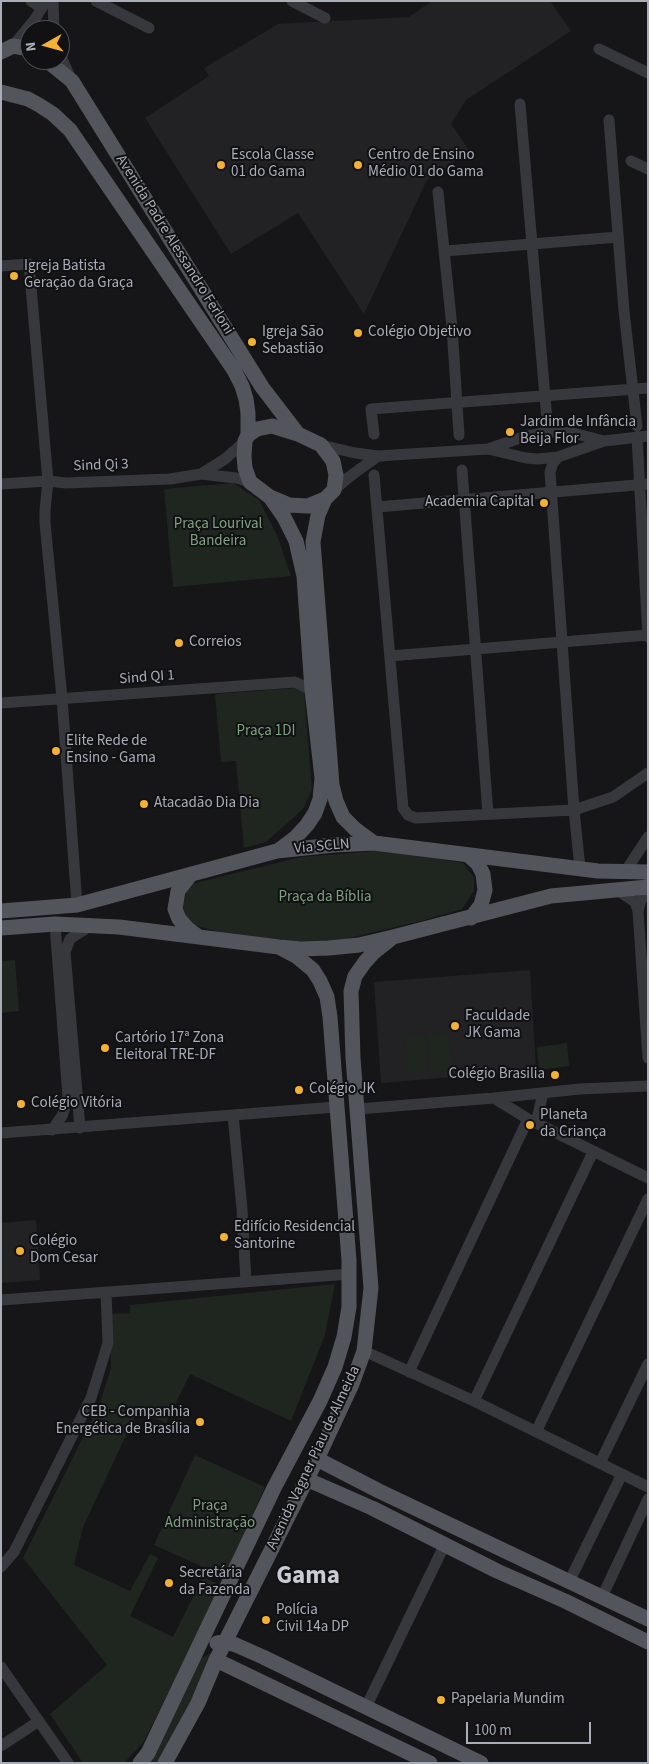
<!DOCTYPE html>
<html>
<head>
<meta charset="utf-8">
<style>
	body { margin:0 }
	#map { position:relative; width:649px; height:1764px; overflow:hidden; background:#161618; font-family:"Source Sans 3",sans-serif }
	canvas { display:block }
	.frame { position:absolute; inset:0; border:2px solid #a8adb8; pointer-events:none }
	.north { position:absolute; left:20px; top:20px; width:50px; height:50px; box-sizing:border-box; background:#111113; border:1px solid #4d4f55; border-radius:50%; rotate:263deg; font-size:14px; font-weight:700; line-height:20px; text-align:center; color:#a8adb8 }
	.north::after { content:''; display:block; margin:auto; width:18px; height:22px; background:#f2b134; clip-path:polygon(50% 0,100% 100%,50% 72%,0 100%) }
	.scale { position:absolute; left:466px; top:1722px; width:125px; height:22px; box-sizing:border-box; border:2px solid #a8adb8; border-top:0; padding-left:6px; font-size:15px; line-height:18px; white-space:nowrap; color:#a8adb8; -webkit-text-stroke:4px #111113; paint-order:stroke }
</style>
</head>
<body>
<div id="map">
<canvas width="649" height="1764"></canvas>
<div class="frame"></div>
<div class="north">N</div>
<div class="scale">100 m</div>
</div>
<script>
const c = document.querySelector('canvas').getContext('2d');
c.lineJoin = 'round';
function fill(path, color) { c.fillStyle = color; c.fill(path, 'evenodd'); }
const toPath = rows => new Path2D(rows.map(r => 'M' + r).join(''));
function strokePath(path, color, width, dash) { c.strokeStyle = color; c.lineWidth = width; c.lineCap = dash ? 'butt' : 'round'; c.setLineDash(dash || []); c.stroke(path); }
function drawText(font, color, halo, rows, align = 'center') {
  c.font = font + ' "Source Sans 3",sans-serif'; c.lineWidth = 4; c.setLineDash([]); c.textBaseline = 'middle'; c.strokeStyle = halo; c.fillStyle = color; for (const [text, x, y, turn = 0] of rows) {
    c.save(); c.translate(x, y); c.rotate((+turn || 0) * Math.PI / 180); c.textAlign = isNaN(turn) ? turn : align; if (halo) c.strokeText(text, 0, 0); c.fillText(text, 0, 0); c.restore();
  }
}
const built = toPath([
	[432,1,550,1,571,31,466,100,451,124,470,151,427,180,364,314,298,213,231,254,145,118,209,76,204,68,278,24,409,17],
	[530,970,536,1070,381,1083,374,982],
	[36,1220,40,1280,1,1283,1,1223]
]);
const green = toPath([
	[233,483,259,500,277,535,291,576,173,587,164,489],
	[295,688,304,691,312,790,303,809,266,842,244,848,236,761,221,762,215,694],
	[389,850,463,863,474,877,474,891,462,909,421,921,332,942,296,941,226,934,187,923,181,905,191,884,301,857],
	[15,960,19,1011,1,1013,1,961],
	[449,1033,452,1070,431,1072,427,1035],
	[425,1035,428,1072,408,1074,405,1037],
	[567,1043,569,1066,539,1070,537,1047],
	[335,1284,325,1335,291,1421,190,1374,166,1423,138,1410,83,1527,74,1565,130,1591,150,1554,158,1558,130,1616,173,1637,203,1577,219,1585,192,1646,143,1743,124,1763,83,1763,50,1714,107,1665,23,1558,100,1403,111,1368,111,1314,130,1313,130,1305],
	[195,1455,265,1487,225,1577,154,1545],
	[216,1650,160,1763,144,1763,200,1659]
]);
const minor = toPath([
	[31,1,42,8],
	[53,1,54,30],
	[96,1,149,28],
	[292,1,325,18],
	[13,46,35,19,46,1],
	[599,49,648,73],
	[60,54,70,77],
	[520,104,548,432],
	[609,120,624,311,637,426],
	[631,161,648,169],
	[438,192,452,327,459,435],
	[445,251,618,237],
	[1,266,29,264,48,481,45,510,45,523,62,698,77,905],
	[374,434,371,409,648,388],
	[637,437,648,637],
	[321,445,355,453,378,456,488,449,523,437,548,432,573,433,604,441],
	[488,449,526,458,538,459,558,457,604,441,648,436],
	[558,457,553,463,550,472,574,810,580,868],
	[462,470,488,814],
	[201,474,225,459,245,441],
	[374,475,403,808,408,815,416,818,574,810,613,797,648,773],
	[1,484,48,481,66,483,170,479,201,474,236,478,250,482],
	[334,490,349,477,378,456],
	[377,507,648,484],
	[390,656,648,635],
	[1,703,295,682,312,690],
	[625,872,648,837],
	[617,890,635,902,638,911],
	[648,893,641,900,638,911,648,1058],
	[494,1098,528,1119,648,1178],
	[358,1109,494,1098,580,1089,648,1086],
	[233,1115,242,1209,246,1282],
	[536,1123,543,1093],
	[80,1128,65,952,70,939,90,926],
	[52,1130,62,1116,68,1097,55,924],
	[1,1133,336,1107],
	[1,1300,350,1274],
	[364,1351,474,1401,648,1487],
	[409,1372,528,1119],
	[474,1401,593,1152],
	[536,1432,648,1199],
	[600,1463,648,1364],
	[1,1567,14,1552,91,1398,108,1343,106,1292],
	[569,1582,622,1474],
	[602,1597,648,1499],
	[1,1667,68,1763],
	[366,1707,445,1544],
	[1,1746,39,1721]
]);
const major = toPath([
	[1,52,13,46,30,49],
	[46,60,72,81,262,387,298,434,321,445,333,461,336,475,334,490,325,499,308,506,289,505,270,497,250,482,245,468,244,456,245,441,248,435,257,429,272,426,298,434],
	[1,92,28,99,39,105,53,114,70,130,234,370,242,386,246,399,248,413,248,435],
	[270,497,284,517,296,541,304,576,312,690,322,778,320,799,315,813,307,825,295,838,279,850],
	[325,499,318,515,313,542,332,785,336,801,343,817,355,829,374,843],
	[468,855,478,864,483,874,485,890,481,905,471,918],
	[191,874,178,891,175,909,179,919,188,929,199,937],
	[1,911,77,905,277,851,334,845,374,843,598,871,648,872],
	[1,928,55,924,119,927,279,947,301,949,329,948,359,945,393,937,551,896,648,887],
	[317,1459,379,1491,648,1619],
	[306,1479,372,1508,497,1571,565,1601,648,1642],
	[217,1643,225,1642,236,1645,263,1657,481,1763],
	[216,1660,430,1763],
	[140,1763,148,1753,274,1488,320,1401,335,1367,344,1337,349,1307,349,1260,330,1017,327,997,320,981,313,970,296,956,279,947],
	[165,1763,198,1703,216,1660,317,1459,352,1384,364,1351,371,1288,353,1058,351,991,355,976,365,962,374,952,393,937]
]);
const markers = [
	[221,165,5,"#f2b134"],
	[358,165,5,"#f2b134"],
	[14,276,5,"#f2b134"],
	[358,333,5,"#f2b134"],
	[252,342,5,"#f2b134"],
	[510,432,5,"#f2b134"],
	[544,503,5,"#f2b134"],
	[179,643,5,"#f2b134"],
	[56,751,5,"#f2b134"],
	[144,804,5,"#f2b134"],
	[455,1026,5,"#f2b134"],
	[105,1048,5,"#f2b134"],
	[555,1075,5,"#f2b134"],
	[299,1090,5,"#f2b134"],
	[21,1104,5,"#f2b134"],
	[530,1125,5,"#f2b134"],
	[224,1237,5,"#f2b134"],
	[20,1251,5,"#f2b134"],
	[200,1422,5,"#f2b134"],
	[169,1583,5,"#f2b134"],
	[266,1620,5,"#f2b134"],
	[441,1700,5,"#f2b134"]
];
const poiNames = [
	["Escola Classe",231,156],
	["01 do Gama",231,173],
	["Centro de Ensino",368,156],
	["Médio 01 do Gama",368,173],
	["Igreja Batista",24,267],
	["Geração da Graça",24,284],
	["Igreja São",262,333],
	["Sebastião",262,350],
	["Colégio Objetivo",368,333],
	["Jardim de Infância",520,423],
	["Beija Flor",520,440],
	["Academia Capital",534,503,"right"],
	["Correios",189,643],
	["Elite Rede de",66,742],
	["Ensino - Gama",66,759],
	["Atacadão Dia Dia",154,804],
	["Faculdade",465,1017],
	["JK Gama",465,1034],
	["Cartório 17ª Zona",115,1039],
	["Eleitoral TRE-DF",115,1056],
	["Colégio Brasilia",545,1075,"right"],
	["Colégio JK",309,1090],
	["Colégio Vitória",31,1104],
	["Planeta",540,1116],
	["da Criança",540,1133],
	["Edifício Residencial",234,1228],
	["Santorine",234,1245],
	["Colégio",30,1242],
	["Dom Cesar",30,1259],
	["CEB - Companhia",190,1413,"right"],
	["Energética de Brasília",190,1430,"right"],
	["Secretária",179,1574],
	["da Fazenda",179,1591],
	["Polícia",276,1611],
	["Civil 14a DP",276,1628],
	["Papelaria Mundim",451,1700]
];
const streetNames = [
	["Avenida Padre Alessandro Ferloni",174,245,58],
	["Sind Qi 3",101,466,-2],
	["Sind QI 1",147,678,-4],
	["Via SCLN",322,847,-5],
	["Avenida Vagner Piau de Almeida",314,1458,-65]
];
const parkNames = [
	["Praça Lourival",218,525],
	["Bandeira",218,542],
	["Praça 1DI",266,732],
	["Praça da Bíblia",325,898],
	["Praça",210,1507],
	["Administração",210,1524]
];
const townNames = [
	["Gama",308,1578]
];
fill(built, '#222225');
fill(green, '#1e261f');
strokePath(minor, '#37383d', 11);
strokePath(major, '#53555c', 15);
for (const [x, y, r, color] of markers) { const dot = new Path2D(); dot.arc(x, y, r, 0, 2 * Math.PI); c.fillStyle = color; c.fill(dot); strokePath(dot, '#111113', 2); }
drawText('15px', '#a8adb8', '#111113', poiNames, 'left');
drawText('15px', '#a8adb8', '#111113', streetNames);
drawText('15px', '#7fa381', '#111113', parkNames);
drawText('bold 25px', '#c9ccd4', '#111113', townNames);
</script>
</body>
</html>
